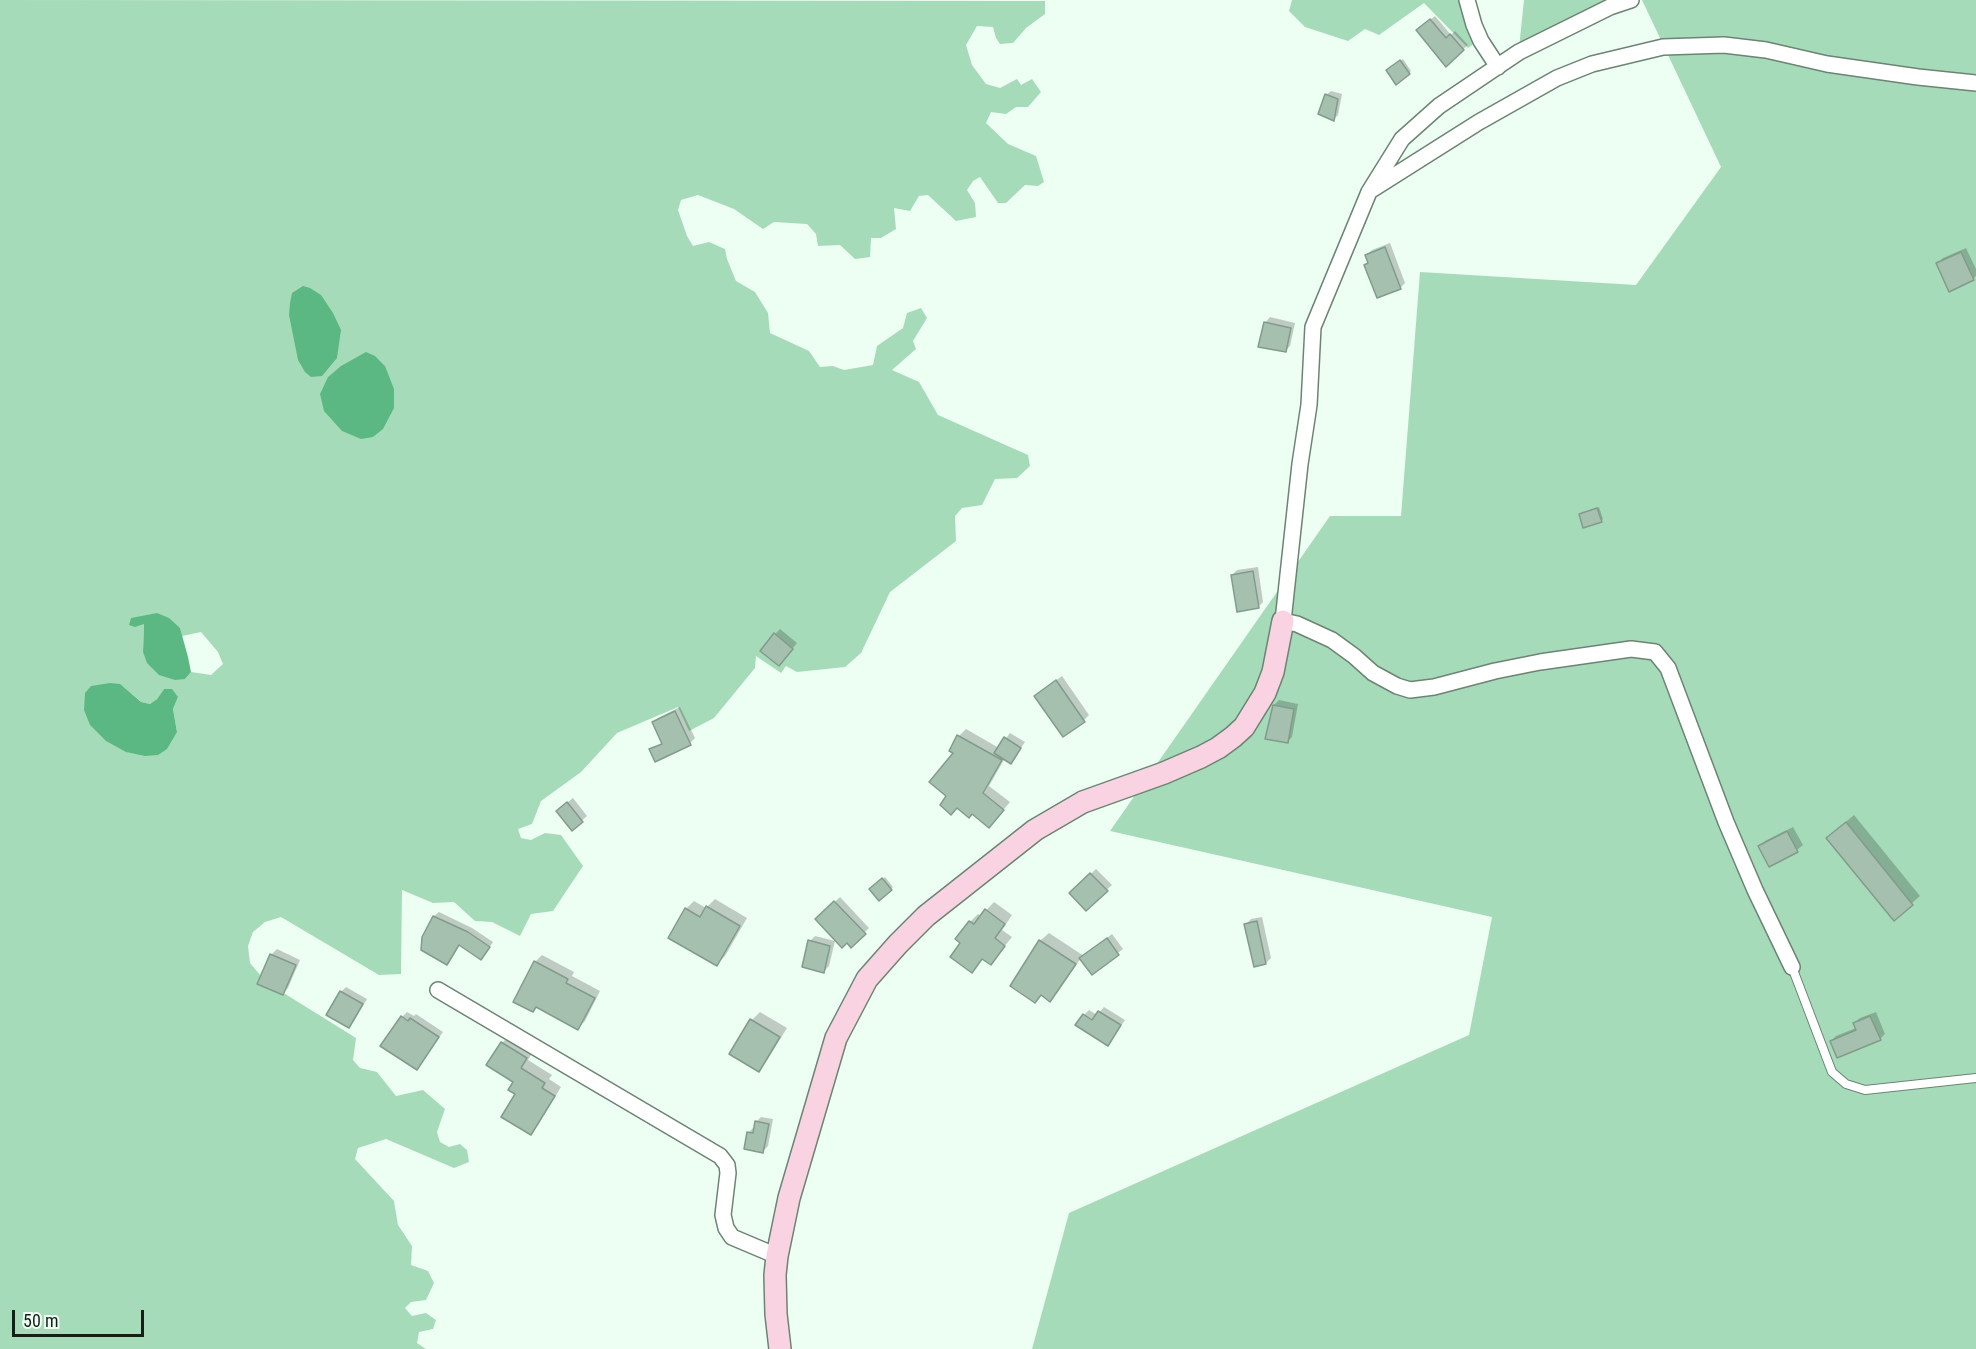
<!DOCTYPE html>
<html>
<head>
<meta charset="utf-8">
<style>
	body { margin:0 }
	#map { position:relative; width:1976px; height:1349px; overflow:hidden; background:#edfef3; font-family:"Roboto Condensed",sans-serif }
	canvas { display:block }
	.scale { position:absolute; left:12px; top:1310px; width:132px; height:27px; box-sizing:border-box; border:3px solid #151f18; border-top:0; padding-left:8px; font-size:18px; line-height:21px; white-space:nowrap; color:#151f18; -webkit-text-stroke:4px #edfef3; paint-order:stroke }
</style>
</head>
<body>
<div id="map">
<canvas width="1976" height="1349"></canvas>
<div class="scale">50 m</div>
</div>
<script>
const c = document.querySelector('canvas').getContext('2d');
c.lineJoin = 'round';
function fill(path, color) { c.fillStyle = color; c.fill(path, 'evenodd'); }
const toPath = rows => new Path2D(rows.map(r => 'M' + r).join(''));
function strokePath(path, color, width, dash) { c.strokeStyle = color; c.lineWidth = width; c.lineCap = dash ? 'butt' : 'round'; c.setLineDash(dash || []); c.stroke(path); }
const green = toPath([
	[0,0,1045,1,1045,14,1026,28,1013,43,1000,44,996,38,993,27,977,26,966,45,972,65,986,84,1000,88,1017,79,1021,85,1032,79,1041,92,1028,107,1016,107,1006,114,991,112,986,123,1008,144,1036,156,1044,182,1038,186,1025,185,1006,203,998,203,980,177,973,181,967,190,975,203,976,217,956,221,928,195,919,196,910,211,894,208,896,229,881,238,871,238,870,257,855,259,840,245,818,246,816,234,807,224,774,222,763,229,734,209,698,195,681,200,678,210,687,236,693,246,709,242,725,249,727,259,736,281,755,292,768,313,770,333,809,351,820,367,833,366,844,370,873,365,877,346,903,328,907,313,921,308,927,318,913,341,916,349,892,370,919,382,938,415,1028,455,1030,466,1017,478,995,479,982,505,962,508,955,516,956,541,890,592,861,653,845,667,797,672,786,666,781,673,756,656,755,668,714,718,689,731,678,707,617,733,581,772,541,801,532,824,518,829,521,838,531,840,545,833,561,835,583,866,553,911,531,914,520,936,492,922,475,921,454,902,433,903,402,890,401,974,379,975,281,917,265,922,253,932,248,946,250,963,266,982,356,1038,353,1060,360,1068,377,1072,396,1096,423,1090,445,1109,437,1132,440,1142,449,1147,460,1144,467,1150,469,1162,454,1168,386,1139,358,1148,355,1159,394,1201,398,1225,412,1246,411,1265,428,1271,434,1283,426,1300,411,1302,405,1308,412,1316,426,1313,436,1320,433,1329,419,1332,417,1343,426,1349,0,1349],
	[144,624,180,628,182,636,201,632,218,652,223,664,211,675,191,672,185,679,143,652],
	[120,684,141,702,150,704,157,699,164,689,178,697,173,709,177,732],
	[1292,0,1458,0,1475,43,1468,48,1424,3,1379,35,1365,29,1348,41,1305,27,1289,11],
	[1524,0,1615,0,1519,48],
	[1642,0,1976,0,1976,1349,1032,1349,1069,1213,1469,1035,1492,917,1110,831,1330,516,1401,516,1420,272,1636,285,1721,167]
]);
const water = toPath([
	[303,286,310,288,321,295,333,313,341,330,337,358,322,376,311,377,305,372,298,360,289,315,290,303,292,293],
	[366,352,375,356,385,366,394,389,394,408,383,429,373,437,361,439,342,431,324,411,320,394,328,377,341,366],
	[157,613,169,618,180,628,188,657,191,672,185,679,175,680,159,675,147,663,143,652,144,624,135,627,129,625,131,618],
	[110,683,120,684,141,702,150,704,157,699,164,689,172,689,178,697,173,709,177,732,167,749,158,755,145,756,126,752,106,741,90,725,84,710,85,693,91,686]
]);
const shadow = toPath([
	[1435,16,1451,35,1455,31,1468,45,1446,65,1422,26],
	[1403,59,1411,71,1397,82,1390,69],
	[1331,91,1342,94,1338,115,1334,119,1326,95],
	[1390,243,1405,283,1400,288,1369,262,1366,255,1372,250],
	[1966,248,1976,269,1976,276,1973,279,1938,263,1943,258],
	[1270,317,1295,323,1290,346,1285,351,1265,323],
	[1599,507,1603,519,1601,521,1580,514],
	[1258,567,1263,602,1258,607,1232,575,1237,570],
	[780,629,797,643,784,659,775,634],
	[1062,676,1089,715,1084,720,1036,696],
	[1279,700,1298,704,1292,737,1287,742,1274,705],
	[680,707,695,738,690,743,651,750,663,742,653,723,658,718],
	[966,729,999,748,1010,733,1025,742,1011,762,1005,758,989,786,1010,802,996,819,948,796,959,736],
	[573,798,587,816,572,829,563,806],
	[1854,815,1920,896,1894,919,1836,830],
	[1793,827,1803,845,1797,850,1769,865,1760,847,1765,841],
	[1096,869,1112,885,1086,909,1071,893],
	[885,877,893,887,879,899,871,889],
	[840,897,869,928,851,946,817,919],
	[715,899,747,918,725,956,717,964,686,909,694,901,706,908],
	[994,902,1012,915,1002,930,1012,937,991,963,984,958,972,971,962,943,957,939,970,922,978,914,981,916],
	[439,912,472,928,493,942,485,954,460,944,447,963,424,937,434,916],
	[1262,917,1271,958,1266,963,1246,924,1251,919],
	[1049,933,1084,956,1112,934,1123,949,1092,973,1081,958,1058,992,1050,1000,1042,994,1035,1001,1012,986,1041,940],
	[815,936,835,941,829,966,824,971,810,941],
	[277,949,300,960,288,988,283,993,259,983,272,954],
	[542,955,574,972,572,976,600,991,585,1021,578,1028,537,1006,533,1011,535,962],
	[346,987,367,999,354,1021,349,1026,341,992],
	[1104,1007,1125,1020,1112,1039,1084,1015,1089,1010,1097,1015],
	[407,1012,414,1016,416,1014,443,1032,417,1068,402,1017],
	[760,1012,787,1028,766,1062,759,1070,752,1020],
	[1876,1012,1885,1034,1880,1039,1831,1041,1836,1036,1856,1028,1854,1023,1860,1018],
	[510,1035,534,1050,528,1060,552,1075,549,1079,561,1087,538,1125,530,1133,502,1043],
	[761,1117,773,1119,768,1146,763,1151,748,1133,753,1128,755,1128,756,1122]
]);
const building = toPath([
	[1430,19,1446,38,1450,34,1464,50,1446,67,1416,30,1430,19],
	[1400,60,1410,74,1396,85,1386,70,1400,60],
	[1325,94,1338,99,1334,121,1318,114,1325,94],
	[1385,247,1401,289,1377,298,1364,265,1368,263,1365,255,1385,247],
	[1961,252,1974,280,1949,292,1936,263,1961,252],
	[1264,322,1291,328,1286,352,1258,347,1264,322],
	[1597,508,1602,522,1583,528,1579,514,1597,508],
	[1253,571,1259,608,1237,612,1231,575,1253,571],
	[774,633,793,649,779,666,760,651,774,633],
	[1056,680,1085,722,1063,737,1034,696,1056,680],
	[1273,705,1294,709,1288,743,1265,739,1273,705],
	[675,711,691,745,655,762,649,749,662,744,652,722,675,711],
	[957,735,1002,760,983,793,1004,810,989,828,972,814,969,818,957,808,951,815,940,805,946,796,929,782,953,753,949,751,957,735],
	[1004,737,1021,748,1011,764,994,753,1004,737],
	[567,802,583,822,572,831,556,811,567,802],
	[1846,822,1913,905,1894,921,1826,838,1846,822],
	[1787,831,1798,852,1769,867,1758,846,1787,831],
	[1090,873,1108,891,1086,911,1069,893,1090,873],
	[882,878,892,890,879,901,869,889,882,878],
	[834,901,866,934,851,948,847,943,842,948,815,919,834,901],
	[706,906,740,926,717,966,668,938,685,908,700,917,706,906],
	[985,909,1005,924,995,938,1005,946,991,965,982,959,972,973,950,957,960,943,955,939,969,921,974,924,985,909],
	[433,916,468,932,490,947,481,960,459,945,447,965,421,950,422,937,433,916],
	[1257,921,1266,964,1254,967,1244,924,1257,921],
	[1107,938,1119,955,1092,975,1079,958,1107,938],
	[808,940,830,946,824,973,802,967,808,940],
	[1039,940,1076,964,1050,1002,1041,995,1035,1003,1010,986,1039,940],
	[270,954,296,965,283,995,257,984,270,954],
	[534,961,568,979,566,983,595,998,578,1030,536,1007,533,1012,513,1002,534,961],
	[340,991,363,1004,349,1028,326,1015,340,991],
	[1098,1011,1121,1025,1108,1046,1075,1025,1083,1014,1092,1020,1098,1011],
	[401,1016,408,1021,410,1018,439,1037,417,1070,380,1046,401,1016],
	[1870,1016,1881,1040,1837,1058,1830,1041,1856,1030,1853,1023,1870,1016],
	[750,1019,780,1037,759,1072,729,1054,750,1019],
	[501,1042,527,1058,521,1068,545,1083,542,1088,555,1096,531,1135,501,1117,515,1094,508,1090,513,1082,486,1065,501,1042],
	[755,1121,769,1124,763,1153,744,1149,747,1132,753,1133,755,1121]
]);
const lane = toPath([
	[1792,967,1832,1072,1846,1084,1865,1090,1976,1078]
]);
const street = toPath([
	[1467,0,1474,25,1481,41,1498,67],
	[1631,0,1610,7,1519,52,1439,106,1402,139,1369,192,1313,327,1309,405,1300,464,1283,621,1297,624,1332,640,1354,656,1373,673,1397,686,1410,690,1434,687,1495,671,1540,662,1631,649,1655,652,1668,668,1726,822,1755,890,1792,967],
	[1373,189,1479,122,1557,78,1592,64,1663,47,1724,45,1766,50,1827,64,1918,77,1976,83],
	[438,990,720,1156,727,1165,728,1173,723,1215,726,1228,732,1237,777,1256]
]);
const secondary = toPath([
	[780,1349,776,1314,775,1275,777,1256,789,1198,836,1038,867,979,898,944,926,916,1035,830,1083,802,1164,773,1201,757,1218,748,1233,737,1244,727,1265,693,1273,672,1283,621]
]);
fill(green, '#a6dbb9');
fill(water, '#5cb883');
fill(shadow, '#0003');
fill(building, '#a5c0ae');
strokePath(building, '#829c8b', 1.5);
strokePath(lane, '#6b8473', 10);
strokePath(street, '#6b8473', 18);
strokePath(secondary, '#6b8473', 24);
strokePath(lane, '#fff', 8);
strokePath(street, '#fff', 15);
strokePath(secondary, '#fad3e2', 21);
</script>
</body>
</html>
